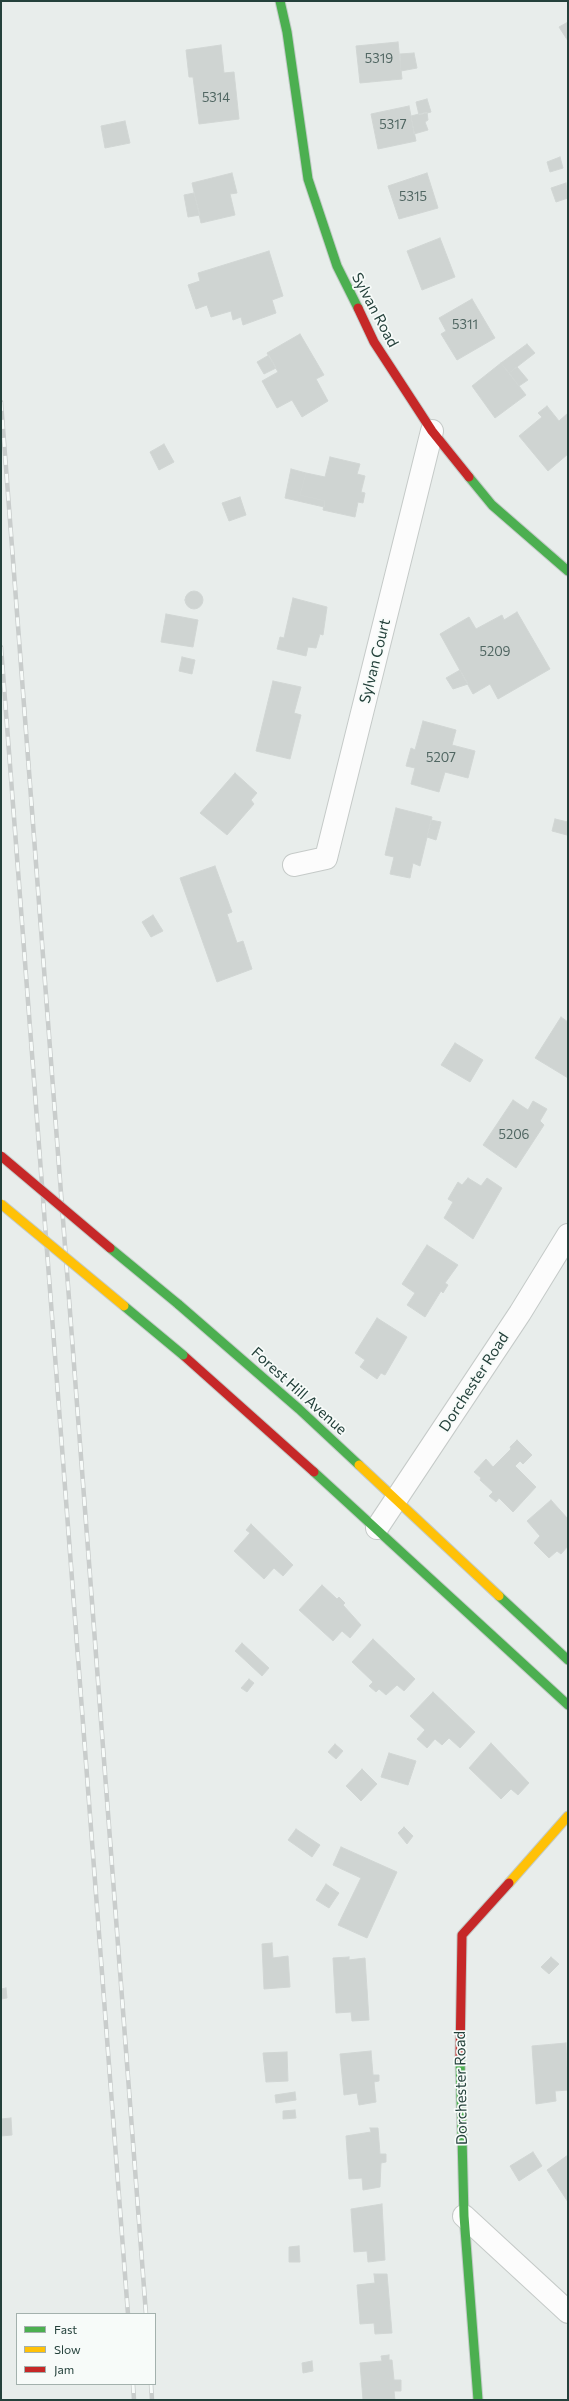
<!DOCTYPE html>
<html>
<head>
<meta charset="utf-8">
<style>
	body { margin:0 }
	#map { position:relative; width:569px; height:2401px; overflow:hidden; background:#e8edeb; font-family:Commissioner,sans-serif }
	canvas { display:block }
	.frame { position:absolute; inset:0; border:2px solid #24413b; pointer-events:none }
	.legend { position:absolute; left:16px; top:2313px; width:140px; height:72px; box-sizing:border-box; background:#f7fbf9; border:1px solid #a3b1ad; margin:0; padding:5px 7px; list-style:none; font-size:12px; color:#24413b }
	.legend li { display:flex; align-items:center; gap:8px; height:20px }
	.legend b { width:20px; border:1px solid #a3b1ad }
</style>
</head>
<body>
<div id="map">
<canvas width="569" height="2401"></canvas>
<div class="frame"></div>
<ul class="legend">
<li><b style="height:5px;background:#4caf50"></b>Fast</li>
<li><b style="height:5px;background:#ffc107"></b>Slow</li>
<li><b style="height:5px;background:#c62828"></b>Jam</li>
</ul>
</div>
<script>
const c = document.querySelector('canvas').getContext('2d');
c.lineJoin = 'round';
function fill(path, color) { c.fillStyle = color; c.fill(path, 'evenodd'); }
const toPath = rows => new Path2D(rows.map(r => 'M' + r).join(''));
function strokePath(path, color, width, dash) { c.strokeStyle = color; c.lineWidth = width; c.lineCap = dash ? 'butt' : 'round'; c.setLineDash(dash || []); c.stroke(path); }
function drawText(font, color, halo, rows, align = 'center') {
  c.font = font + ' Commissioner,sans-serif'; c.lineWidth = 3.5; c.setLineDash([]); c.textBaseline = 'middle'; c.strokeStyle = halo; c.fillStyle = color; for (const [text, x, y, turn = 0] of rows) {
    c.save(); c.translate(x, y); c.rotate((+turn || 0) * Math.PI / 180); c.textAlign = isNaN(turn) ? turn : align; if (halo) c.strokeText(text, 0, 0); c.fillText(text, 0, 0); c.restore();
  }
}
const building = toPath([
	[568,22,568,41,559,27,568,22],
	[398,42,402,79,360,83,356,46,398,42],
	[221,45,224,73,234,72,239,119,199,124,193,77,189,77,186,50,221,45],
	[414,53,417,68,401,71,400,54,414,53],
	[427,99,431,112,419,115,416,102,427,99],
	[409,106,416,141,378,149,371,114,409,106],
	[427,112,428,120,425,122,428,130,414,134,411,116,427,112],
	[125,121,130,143,105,148,101,126,125,121],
	[560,157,563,168,550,172,547,162,560,157],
	[232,173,237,193,230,194,235,215,201,223,192,183,232,173],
	[427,173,438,208,399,219,388,186,427,173],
	[566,183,568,198,556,202,551,188,566,183],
	[194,193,200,215,188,217,184,195,194,193],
	[440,238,455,277,422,290,407,251,440,238],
	[269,251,283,296,272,300,276,313,243,325,241,317,233,320,231,311,211,317,207,305,196,309,188,285,200,281,198,273,269,251],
	[472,299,495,338,457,360,441,334,446,331,439,318,472,299],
	[300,334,324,375,316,379,328,401,302,417,292,400,277,408,262,381,278,372,267,353,300,334],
	[527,344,535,353,509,373,501,363,527,344],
	[269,355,276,368,264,374,257,362,269,355],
	[501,363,526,395,495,418,472,386,501,363],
	[517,367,528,380,519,386,509,373,517,367],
	[547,406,559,421,568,413,568,454,548,471,519,436,542,417,538,413,547,406],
	[164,444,174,462,159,470,150,452,164,444],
	[330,457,360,464,357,474,365,476,361,492,365,493,363,503,358,502,355,517,323,510,325,501,300,495,306,473,325,477,330,457],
	[291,469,306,473,300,495,325,501,324,507,285,498,291,469],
	[240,497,246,515,229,521,222,503,240,497],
	'185 600a9 9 0 1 1 18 0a9 9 0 1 1-18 0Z',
	[293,598,327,607,323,635,320,634,316,648,308,647,306,656,277,649,280,637,284,638,293,598],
	[517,612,550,669,498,699,490,684,473,694,440,634,469,617,476,629,502,615,504,620,517,612],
	[166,614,198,620,193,647,161,642,166,614],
	[182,657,195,660,192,674,179,671,182,657],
	[460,670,468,684,453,689,446,678,460,670],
	[273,681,301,687,294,713,301,715,290,759,256,751,273,681],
	[423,721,456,730,452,745,475,751,468,778,445,772,439,792,411,784,415,768,406,766,411,748,415,750,423,721],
	[235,773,257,793,251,800,254,804,227,835,200,813,235,773],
	[396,808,432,817,420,866,413,863,410,878,390,874,394,857,385,855,396,808],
	[555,819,568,822,567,835,552,831,555,819],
	[431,820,441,822,436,840,427,837,431,820],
	[215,866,232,912,227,914,237,943,243,941,252,969,217,982,180,878,215,866],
	[153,915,163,931,151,937,142,922,153,915],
	[561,1017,568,1022,568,1078,535,1058,561,1017],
	[455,1043,483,1060,470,1082,441,1065,455,1043],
	[513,1100,528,1110,533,1101,547,1109,540,1121,544,1125,516,1168,483,1145,513,1100],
	[468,1178,481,1186,487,1178,502,1188,473,1239,444,1218,453,1202,448,1199,458,1182,462,1185,468,1178],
	[427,1245,458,1265,445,1283,448,1285,443,1293,441,1291,425,1317,407,1305,415,1293,402,1284,427,1245],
	[377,1318,407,1337,385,1375,381,1373,377,1379,360,1367,365,1360,355,1353,377,1318],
	[517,1440,532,1455,523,1464,520,1461,515,1466,536,1487,513,1512,499,1498,496,1502,489,1496,493,1492,480,1480,481,1478,474,1472,486,1459,493,1467,511,1449,510,1447,517,1440],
	[551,1500,568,1519,568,1546,561,1554,557,1551,549,1558,534,1543,540,1536,527,1521,551,1500],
	[251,1524,293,1565,283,1576,274,1568,264,1579,234,1551,250,1533,246,1530,251,1524],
	[322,1585,337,1599,339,1597,345,1603,343,1605,361,1625,350,1638,342,1631,333,1641,299,1610,322,1585],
	[373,1639,415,1679,404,1691,397,1685,386,1695,379,1689,376,1692,369,1686,373,1682,352,1662,373,1639],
	[242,1643,269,1668,262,1676,235,1651,242,1643],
	[249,1679,254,1683,247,1692,241,1688,249,1679],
	[433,1692,475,1732,460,1748,449,1738,442,1745,435,1739,427,1748,417,1739,425,1730,410,1716,433,1692],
	[491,1743,529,1783,518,1795,511,1789,501,1799,469,1768,491,1743],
	[335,1744,343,1751,336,1759,328,1752,335,1744],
	[389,1753,416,1761,408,1785,381,1777,389,1753],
	[362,1769,377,1784,361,1801,346,1786,362,1769],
	[404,1827,413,1836,407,1844,398,1833,404,1827],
	[296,1829,320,1845,312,1857,288,1840,296,1829],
	[341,1847,397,1872,367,1938,338,1925,361,1878,333,1865,341,1847],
	[326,1884,339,1893,329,1908,316,1900,326,1884],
	[272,1943,273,1958,288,1956,290,1987,264,1989,262,1944,272,1943],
	[349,1957,349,1960,365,1958,369,2020,352,2021,351,2012,336,2013,333,1958,349,1957],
	[551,1957,559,1964,549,1974,541,1967,551,1957],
	[6,1988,7,1998,1,1999,1,1989,6,1988],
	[566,2043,568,2090,555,2091,556,2101,536,2104,532,2046,566,2043],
	[371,2051,373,2075,379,2075,379,2081,374,2082,376,2102,359,2105,357,2093,344,2095,340,2054,371,2051],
	[287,2052,288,2081,266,2082,263,2053,287,2052],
	[295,2092,296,2100,276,2103,275,2095,295,2092],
	[295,2110,296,2118,283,2119,283,2111,295,2110],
	[11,2118,12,2135,1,2136,1,2119,11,2118],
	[370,2128,378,2128,380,2154,386,2154,386,2162,381,2163,380,2187,363,2190,362,2178,349,2179,346,2136,371,2132,370,2128],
	[533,2152,542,2166,519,2181,510,2166,533,2152],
	[568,2155,568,2202,547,2170,568,2155],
	[382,2204,385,2260,368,2262,367,2251,354,2252,351,2209,382,2204],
	[299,2246,300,2262,289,2262,289,2247,299,2246],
	[374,2274,387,2274,392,2333,375,2334,374,2323,360,2324,357,2285,375,2283,374,2274],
	[389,2355,389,2360,392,2360,394,2380,401,2380,401,2391,394,2391,395,2400,363,2400,360,2363,382,2361,381,2356,389,2355],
	[312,2361,313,2371,303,2373,302,2363,312,2361]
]);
const street = toPath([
	[294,865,326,858,432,431],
	[377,1528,520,1313,568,1235],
	[464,2216,568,2312]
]);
const fast = toPath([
	[280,1,287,32,308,179,337,266,358,308],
	[469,477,492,505,568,571],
	[178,1304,299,1409,359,1465],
	[314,1472,568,1705],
	[499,1596,568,1660],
	[460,2057,464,2216,478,2400]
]);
const slow = toPath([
	[359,1465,499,1596],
	[509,1883,568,1816]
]);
const jam = toPath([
	[358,308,374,342,432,431,469,477],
	[183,1355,314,1472],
	[460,2057,462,1935,509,1883]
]);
const rail = toPath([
	[1,402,146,2314],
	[1,647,128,2314],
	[133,2384,134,2400],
	[151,2384,152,2400]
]);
const fastBridge = toPath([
	[110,1248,178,1304],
	[124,1306,183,1355]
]);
const slowBridge = toPath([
	[1,1204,124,1306]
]);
const jamBridge = toPath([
	[1,1156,110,1248]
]);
const numberNames = [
	["5319",379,59],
	["5314",216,98],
	["5317",393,125],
	["5315",413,197],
	["5311",465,325],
	["5209",495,652],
	["5207",441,758],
	["5206",514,1135]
];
const streetNames = [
	["Sylvan Road",375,310,62],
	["Sylvan Court",375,661,-76],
	["Dorchester Road",474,1382,-57],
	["Forest Hill Avenue",299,1391,42],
	["Dorchester Road",461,2088,-91]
];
fill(building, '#cfd4d2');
strokePath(building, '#d1d6d4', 1);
strokePath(street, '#c5cac8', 24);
strokePath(fast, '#c3cbc8', 11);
strokePath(slow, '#c3cbc8', 11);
strokePath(jam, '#c3cbc8', 11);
strokePath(street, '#fcfcfc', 22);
strokePath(fast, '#4caf50', 9);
strokePath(slow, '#ffc107', 9);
strokePath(jam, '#c62828', 9);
strokePath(rail, '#c9cdcc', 4.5);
strokePath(rail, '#f7fbf9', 3, [9]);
strokePath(fastBridge, '#c3cbc8', 11, []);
strokePath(slowBridge, '#c3cbc8', 11, []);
strokePath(jamBridge, '#c3cbc8', 11, []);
strokePath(fastBridge, '#4caf50', 9);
strokePath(slowBridge, '#ffc107', 9);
strokePath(jamBridge, '#c62828', 9);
drawText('13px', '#506662', null, numberNames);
drawText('15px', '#24413b', '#f7fbf9', streetNames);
</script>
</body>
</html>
